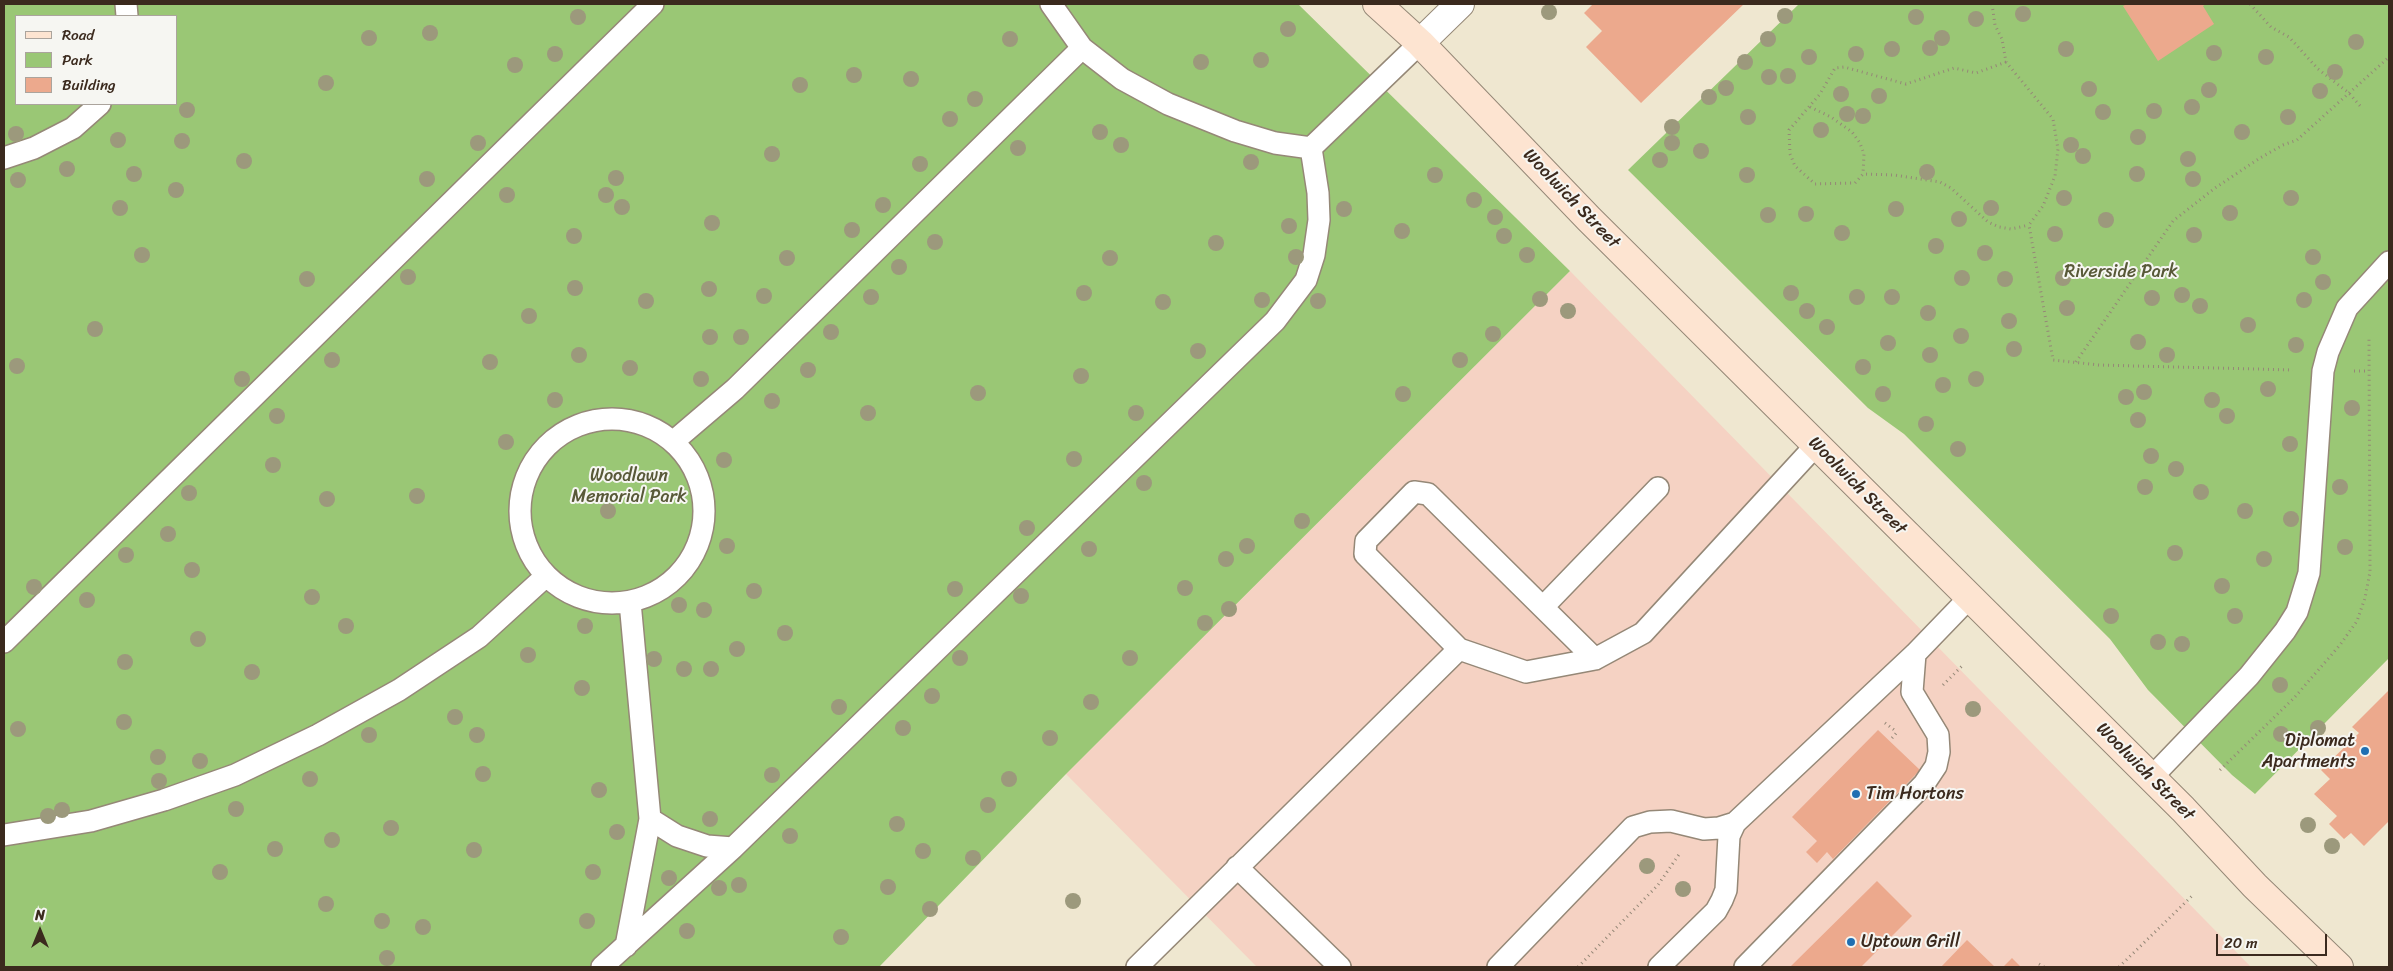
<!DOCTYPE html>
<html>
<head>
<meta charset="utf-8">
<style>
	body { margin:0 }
	#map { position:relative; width:2393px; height:971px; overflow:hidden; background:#efe7d0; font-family:Sriracha,sans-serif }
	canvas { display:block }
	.frame { position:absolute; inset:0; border:5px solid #3b2a1e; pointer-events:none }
	.legend { position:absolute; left:15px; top:15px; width:162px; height:90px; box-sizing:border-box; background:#f6f6f2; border:1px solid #aba49d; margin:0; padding:6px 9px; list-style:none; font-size:15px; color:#3b2a1e }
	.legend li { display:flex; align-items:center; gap:10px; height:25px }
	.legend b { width:25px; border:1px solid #aba49d }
	.north { position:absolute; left:15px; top:906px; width:50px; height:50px; -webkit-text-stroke:4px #f6f6f2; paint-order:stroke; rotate:0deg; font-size:14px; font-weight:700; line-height:20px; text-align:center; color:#3b2a1e }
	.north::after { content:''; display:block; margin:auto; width:18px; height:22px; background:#3b2a1e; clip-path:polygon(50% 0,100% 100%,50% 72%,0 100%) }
	.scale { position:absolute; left:2216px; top:934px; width:111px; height:22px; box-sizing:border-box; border:2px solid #3b2a1e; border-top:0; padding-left:6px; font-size:15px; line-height:18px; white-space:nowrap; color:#3b2a1e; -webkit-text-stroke:4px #f6f6f2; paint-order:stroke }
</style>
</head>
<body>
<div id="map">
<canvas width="2393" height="971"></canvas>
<div class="frame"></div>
<ul class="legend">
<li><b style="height:6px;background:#fde4d1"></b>Road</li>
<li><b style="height:14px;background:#9ac775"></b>Park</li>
<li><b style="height:14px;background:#eca98d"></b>Building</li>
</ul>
<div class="north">N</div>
<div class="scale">20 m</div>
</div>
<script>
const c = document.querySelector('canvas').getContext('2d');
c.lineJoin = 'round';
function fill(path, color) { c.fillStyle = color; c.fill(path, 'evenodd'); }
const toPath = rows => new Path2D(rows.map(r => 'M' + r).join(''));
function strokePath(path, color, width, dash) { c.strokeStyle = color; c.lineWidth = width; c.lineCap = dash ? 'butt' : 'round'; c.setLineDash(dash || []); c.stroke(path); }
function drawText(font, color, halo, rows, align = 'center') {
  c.font = font + ' Sriracha,sans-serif'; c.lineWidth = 4; c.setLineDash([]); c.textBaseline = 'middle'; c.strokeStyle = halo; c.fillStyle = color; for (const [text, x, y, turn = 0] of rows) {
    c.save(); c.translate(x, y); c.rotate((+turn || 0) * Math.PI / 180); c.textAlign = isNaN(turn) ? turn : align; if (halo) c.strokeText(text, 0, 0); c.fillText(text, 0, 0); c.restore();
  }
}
const built = toPath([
	[1570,271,2251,967,1257,967,1066,774]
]);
const green = toPath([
	[4,4,1298,4,1570,271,1066,774,879,967,4,967],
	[16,16,176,16,176,104,16,104],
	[1799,4,2389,4,2389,658,2255,794,2232,775,2148,690,2110,639,1904,434,1868,408,1628,170]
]);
const building = toPath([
	[1593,4,1744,4,1641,103,1586,47,1602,31,1584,13],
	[2127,4,2206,4,2203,6,2214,24,2158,61,2123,6],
	[2389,690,2389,821,2364,846,2351,833,2344,839,2329,824,2337,816,2314,794,2330,779,2321,770,2359,733,2352,727],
	[1878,730,1920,770,1833,859,1827,852,1817,863,1806,852,1817,841,1792,817],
	[1877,881,1912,916,1861,967,1790,967],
	[1967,940,1995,967,1941,967],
	[2012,958,2021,967,2003,967]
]);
const path = toPath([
	[1992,4,1995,25,2002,39,2006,62,2053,119,2058,149,2055,176,2043,206,2029,225,2053,360,2099,365,2293,370],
	[2250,4,2271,27,2289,37,2318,69,2349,93,2361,107],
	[2006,62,1976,73,1954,68,1906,84,1844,67,1835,68,1820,94,1789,130,1790,154,1795,166,1815,184,1855,183,1863,174,1894,175,1940,182,1951,188,1988,222,1999,227,2011,229,2029,225],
	[1810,107,1831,117,1852,132,1860,143,1864,154,1863,174],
	[2076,362,2173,221,2215,188,2260,158,2283,145,2297,140,2389,57],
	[2354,371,2369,371],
	[1943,685,1963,665],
	[1885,723,1897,732],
	[1892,738,1898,731],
	[2220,770,2294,698,2340,645,2357,621,2365,598,2370,572,2369,337],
	[2039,964,2044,967],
	[1578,967,1658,885,1680,853],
	[2119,967,2193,895]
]);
const lane = toPath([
	[126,4,127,16],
	[1051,4,1082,48,1122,79,1168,104,1235,131,1275,143,1311,148],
	[1311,148,1420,43],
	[4,158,34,148,73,128,100,104],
	'520 511a92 92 0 1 1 184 0a92 92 0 1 1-184 0Z',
	[674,441,735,389,1082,48],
	[1543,607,1658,488],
	[4,642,653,4],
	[1595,659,1428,494,1414,492,1366,541,1365,554,1459,649,1526,672,1595,659,1643,633,1816,445],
	[2151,778,2249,676,2285,631,2297,612,2309,573,2323,371,2328,352,2347,308,2389,262],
	[650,819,677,836,707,846,733,848],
	[4,835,91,821,164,800,235,775,318,735,399,690,479,637,546,576],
	[1237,867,1340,967],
	[626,946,650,819,630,602],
	[602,967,733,848,1275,321,1306,280,1314,255,1319,220,1318,193,1311,148],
	[1137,967,1459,649],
	[1498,967,1633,827,1650,822,1671,821,1704,829,1719,828,1735,823],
	[1659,967,1716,911,1722,900,1726,890,1729,836,1735,823,1915,654,1970,597],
	[1745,967,1924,784,1936,766,1939,752,1938,735,1912,692,1915,654]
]);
const street = toPath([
	[1420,43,1460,4]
]);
const secondary = toPath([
	[1377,4,1420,43,1589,219,2183,809,2255,886,2339,967]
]);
const trees = [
	[1549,12],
	[2023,14],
	[1785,16],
	[578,17],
	[1916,17],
	[1976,19],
	[1288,29],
	[430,33],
	[369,38],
	[1942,38],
	[1010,39],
	[1768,39],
	[2356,42],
	[1930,48],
	[1892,49],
	[2066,49],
	[2214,53],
	[555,54],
	[1856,54],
	[1809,57],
	[2266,57],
	[1261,60],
	[1201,62],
	[1745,62],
	[515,65],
	[2335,72],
	[854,75],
	[1788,76],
	[1769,77],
	[911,79],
	[326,83],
	[800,85],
	[1726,88],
	[2089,89],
	[2209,90],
	[2320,91],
	[1841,94],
	[1879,96],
	[1709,97],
	[975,99],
	[2192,107],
	[187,110],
	[2154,111],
	[2103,112],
	[1847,114],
	[1863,116],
	[1748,117],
	[2288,117],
	[950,119],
	[1672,127],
	[1821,130],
	[1100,132],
	[2242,132],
	[16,134],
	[2138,137],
	[118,140],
	[182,141],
	[478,143],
	[1672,143],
	[1121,145],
	[2071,145],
	[1018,148],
	[1701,151],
	[772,154],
	[2083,156],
	[2188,159],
	[1660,160],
	[244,161],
	[1251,162],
	[920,164],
	[67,169],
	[1927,172],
	[134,174],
	[2137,174],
	[1435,175],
	[1747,175],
	[616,178],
	[427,179],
	[2193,179],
	[18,180],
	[176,190],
	[507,195],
	[606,195],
	[2064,198],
	[2291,198],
	[1474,200],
	[883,205],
	[622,207],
	[120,208],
	[1991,208],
	[1344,209],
	[1896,209],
	[2230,213],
	[1806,214],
	[1768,215],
	[1495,217],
	[1959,219],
	[2106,220],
	[712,223],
	[1289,226],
	[852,230],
	[1402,231],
	[1842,233],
	[2055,234],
	[2194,235],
	[574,236],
	[1504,236],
	[935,242],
	[1216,243],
	[1936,246],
	[1985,253],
	[142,255],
	[1527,255],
	[1296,257],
	[2313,257],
	[787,258],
	[1110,258],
	[899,267],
	[408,277],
	[1962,278],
	[2063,278],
	[307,279],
	[2005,279],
	[2323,282],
	[575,288],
	[709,289],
	[1084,293],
	[1791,293],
	[2182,295],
	[764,296],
	[871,297],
	[1857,297],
	[1892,297],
	[2152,298],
	[1540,299],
	[1262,300],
	[2304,300],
	[646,301],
	[1318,301],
	[1163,302],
	[2200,306],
	[2067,308],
	[1568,311],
	[1807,311],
	[1928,313],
	[529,316],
	[2009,321],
	[2248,325],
	[1827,327],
	[95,329],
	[831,332],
	[1493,334],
	[1961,336],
	[710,337],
	[741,337],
	[2138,342],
	[1888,343],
	[2296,345],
	[2014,349],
	[1198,351],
	[579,355],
	[1930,355],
	[2167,355],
	[332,360],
	[1460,360],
	[490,362],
	[17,366],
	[1863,367],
	[630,368],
	[808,370],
	[1081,376],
	[242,379],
	[701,379],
	[1976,379],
	[1943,385],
	[2268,389],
	[2144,392],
	[978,393],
	[1403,394],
	[1883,394],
	[2126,397],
	[555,400],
	[2212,400],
	[772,401],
	[2352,408],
	[868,413],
	[1136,413],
	[277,416],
	[2227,416],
	[2138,420],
	[1926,424],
	[506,442],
	[2290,444],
	[1958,449],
	[2151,456],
	[1074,459],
	[724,460],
	[273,465],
	[2176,469],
	[1144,483],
	[2145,487],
	[2340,487],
	[2201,492],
	[189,493],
	[417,496],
	[327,499],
	[608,511],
	[2245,511],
	[2291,519],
	[1302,521],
	[1027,528],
	[168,534],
	[727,546],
	[1247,546],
	[2345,547],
	[1089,549],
	[2175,553],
	[126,555],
	[1226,559],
	[2264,559],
	[192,570],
	[2222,586],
	[34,587],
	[1185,588],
	[955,589],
	[754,591],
	[1021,596],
	[312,597],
	[87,600],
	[679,605],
	[1229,609],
	[704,610],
	[2111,616],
	[2235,616],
	[1205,623],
	[346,626],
	[585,626],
	[785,633],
	[198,639],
	[2158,642],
	[2182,644],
	[737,649],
	[528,655],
	[960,658],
	[1130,658],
	[654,659],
	[125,662],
	[684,669],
	[711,669],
	[252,672],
	[2280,685],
	[582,688],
	[932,696],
	[1091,702],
	[839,707],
	[1973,709],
	[455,717],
	[124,722],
	[903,728],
	[2318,728],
	[18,729],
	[2281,734],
	[369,735],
	[477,735],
	[1050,738],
	[158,757],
	[200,761],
	[483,774],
	[772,775],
	[310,779],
	[1009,779],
	[159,781],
	[599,790],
	[988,805],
	[236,809],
	[62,810],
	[48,816],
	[710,819],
	[897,824],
	[2308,825],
	[391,828],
	[617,832],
	[790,836],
	[332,840],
	[2332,846],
	[275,849],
	[474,850],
	[923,851],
	[973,858],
	[1647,866],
	[220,872],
	[593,872],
	[669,878],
	[739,885],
	[888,887],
	[719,888],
	[1683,889],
	[1073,901],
	[326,904],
	[930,909],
	[382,921],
	[587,921],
	[423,927],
	[687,931],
	[841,937],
	[387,958]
];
const markers = [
	[2365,751,5,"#1f6fb2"],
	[1856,794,5,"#1f6fb2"],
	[1851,942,5,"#1f6fb2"]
];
const streetNames = [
	["Woolwich Street",1571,199,46],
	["Woolwich Street",1857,486,45],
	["Woolwich Street",2145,772,45]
];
const parkNames = [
	["Riverside Park",2121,272],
	["Woodlawn",629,476],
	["Memorial Park",629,497]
];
const poiNames = [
	["Diplomat",2355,741,"right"],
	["Apartments",2355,762,"right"],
	["Tim Hortons",1866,794],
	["Uptown Grill",1861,942]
];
fill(built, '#f5d2c3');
fill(green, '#9ac775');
fill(building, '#eca98d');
strokePath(lane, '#958877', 24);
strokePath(street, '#958877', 30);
strokePath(secondary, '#958877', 30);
strokePath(path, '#958877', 3, [1, 4]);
strokePath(lane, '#fff', 21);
strokePath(street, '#fff', 28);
strokePath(secondary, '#fde4d1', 28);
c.fillStyle = '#9c997c';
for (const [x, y] of trees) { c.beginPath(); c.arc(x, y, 8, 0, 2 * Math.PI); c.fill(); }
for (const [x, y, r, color] of markers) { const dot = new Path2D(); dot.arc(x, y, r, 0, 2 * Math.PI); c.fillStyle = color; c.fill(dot); strokePath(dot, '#f6f6f2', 2); }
drawText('18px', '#3b2a1e', '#f6f6f2', streetNames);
drawText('18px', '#585938', '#f6f6f2', parkNames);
drawText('18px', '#3b2a1e', '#f6f6f2', poiNames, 'left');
</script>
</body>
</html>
